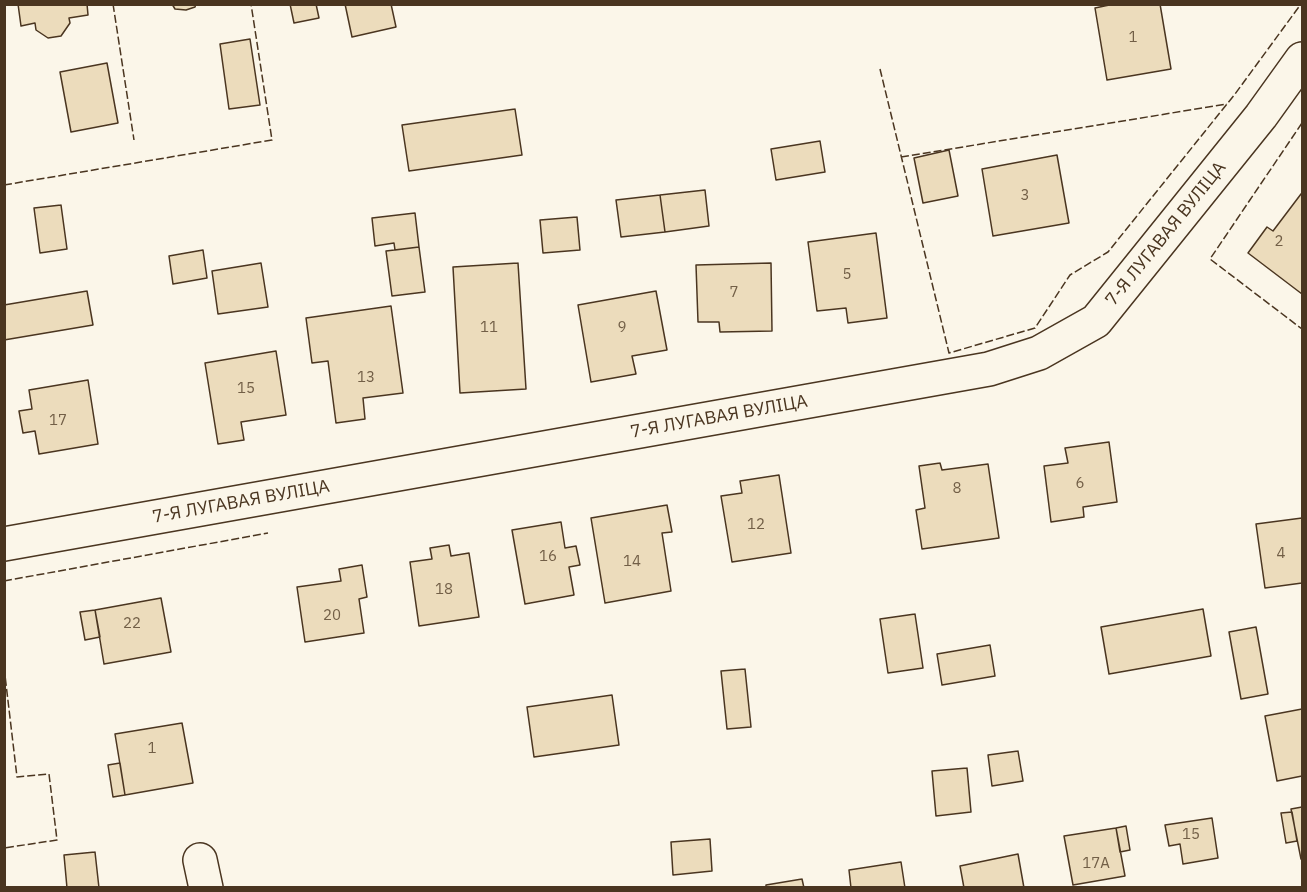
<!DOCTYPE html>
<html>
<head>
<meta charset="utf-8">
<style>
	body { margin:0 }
	#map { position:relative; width:1307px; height:892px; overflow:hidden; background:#fbf6e9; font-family:"IBM Plex Sans",sans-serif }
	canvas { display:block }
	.frame { position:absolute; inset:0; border:6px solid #4a3520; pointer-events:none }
</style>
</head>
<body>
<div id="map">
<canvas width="1307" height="892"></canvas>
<div class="frame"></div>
</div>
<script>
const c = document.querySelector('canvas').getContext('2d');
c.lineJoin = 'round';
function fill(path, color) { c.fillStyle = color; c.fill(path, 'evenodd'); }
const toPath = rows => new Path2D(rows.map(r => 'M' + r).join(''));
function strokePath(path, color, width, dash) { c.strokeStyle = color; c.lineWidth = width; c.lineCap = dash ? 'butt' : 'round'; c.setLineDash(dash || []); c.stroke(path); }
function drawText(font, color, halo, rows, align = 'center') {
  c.font = font + ' "IBM Plex Sans",sans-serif'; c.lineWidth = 4.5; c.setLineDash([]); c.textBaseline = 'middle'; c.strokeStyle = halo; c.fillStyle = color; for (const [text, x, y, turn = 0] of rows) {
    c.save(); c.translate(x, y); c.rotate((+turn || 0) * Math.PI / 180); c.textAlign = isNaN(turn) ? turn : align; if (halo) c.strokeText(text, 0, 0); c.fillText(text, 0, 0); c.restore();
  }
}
const building = toPath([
	[18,4,87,4,88,15,69,18,70,23,61,36,48,38,36,30,35,23,21,26,18,4],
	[172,4,196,4,195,7,186,10,175,9,172,4],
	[290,4,316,4,319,18,294,23,290,4],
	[345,4,391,4,396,27,352,37,345,4],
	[1114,4,1160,4,1171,69,1107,80,1095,8,1114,4],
	[250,39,260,105,229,109,220,44,250,39],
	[107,63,118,123,71,132,60,72,107,63],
	[515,109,522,155,409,171,402,125,515,109],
	[820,141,825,172,776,180,771,149,820,141],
	[949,150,958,196,923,203,914,158,949,150],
	[1057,155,1069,223,993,236,982,169,1057,155],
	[705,190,709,226,665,232,660,195,705,190],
	[1301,194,1302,195,1302,294,1248,253,1267,227,1273,231,1301,194],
	[660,195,665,232,621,237,616,200,660,195],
	[61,205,67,249,40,253,34,208,61,205],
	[415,213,419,247,395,250,394,243,375,246,372,218,415,213],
	[577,217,580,250,543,253,540,220,577,217],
	[876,233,887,318,848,323,846,308,817,311,808,242,876,233],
	[419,247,425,292,392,296,386,251,419,247],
	[203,250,207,278,173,284,169,256,203,250],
	[261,263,268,307,218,314,212,271,261,263],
	[518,263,526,389,460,393,453,267,518,263],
	[771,263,772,331,720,332,719,322,698,322,696,265,771,263],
	[87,291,93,325,4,340,4,305,87,291],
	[656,291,667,350,632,356,636,374,591,382,578,305,656,291],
	[391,306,403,393,363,398,365,419,336,423,328,361,312,363,306,318,391,306],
	[276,351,286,415,241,422,244,440,218,444,205,363,276,351],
	[88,380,98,444,39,454,35,431,23,433,19,411,32,409,29,390,88,380],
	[1109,442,1117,502,1083,507,1084,517,1051,522,1044,466,1068,463,1065,448,1109,442],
	[940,463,942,470,988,464,999,538,922,549,916,510,925,508,919,466,940,463],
	[779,475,791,553,732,562,721,496,742,493,740,481,779,475],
	[667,505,672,532,662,533,671,591,605,603,591,518,667,505],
	[1302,518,1302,583,1265,588,1256,524,1302,518],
	[561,522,565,548,576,546,580,565,569,567,574,595,525,604,512,530,561,522],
	[449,545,451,556,469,553,479,617,419,626,410,562,432,559,430,548,449,545],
	[362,565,367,597,359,599,364,633,305,642,297,587,341,581,339,569,362,565],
	[161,598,171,652,104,664,95,610,161,598],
	[1203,609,1211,656,1109,674,1101,627,1203,609],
	[95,610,100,637,85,640,80,612,95,610],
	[915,614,923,668,888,673,880,619,915,614],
	[1256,627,1268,694,1241,699,1229,632,1256,627],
	[990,645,995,676,942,685,937,654,990,645],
	[745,669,751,727,727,729,721,671,745,669],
	[612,695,619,745,534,757,527,707,612,695],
	[1302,709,1302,776,1277,781,1265,716,1302,709],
	[182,723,193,783,125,795,115,734,182,723],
	[1018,751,1023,781,992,786,988,755,1018,751],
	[120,763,125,795,113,797,108,765,120,763],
	[967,768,971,812,936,816,932,771,967,768],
	[1302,807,1302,859,1301,859,1291,809,1302,807],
	[1292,812,1297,841,1286,843,1281,813,1292,812],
	[1212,818,1218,858,1183,864,1180,844,1169,846,1165,825,1212,818],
	[1126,826,1130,850,1120,852,1116,828,1126,826],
	[1116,828,1125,876,1073,885,1064,836,1116,828],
	[710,839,712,871,673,875,671,842,710,839],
	[95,852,99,888,67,888,64,855,95,852],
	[1018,854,1024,888,964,888,960,866,1018,854],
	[901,862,905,888,851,888,849,870,901,862],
	[802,879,804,888,766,888,766,885,802,879]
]);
const minor = toPath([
	[4,544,989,369,1039,353,1096,321,1261,116,1302,59],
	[200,860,206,888]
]);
const fence = toPath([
	[113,4,134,140],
	[880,69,949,353,1035,328,1070,275,1108,252,1235,94,1301,4],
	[1302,123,1210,259,1302,329],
	[901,157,1227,104],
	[4,185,272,140,251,4],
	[4,581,268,533],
	[4,667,17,777,49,774,57,840,4,848]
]);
const numberNames = [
	["1",1133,38],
	["3",1025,196],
	["2",1279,242],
	["5",847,275],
	["7",734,293],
	["11",489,328],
	["9",622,328],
	["13",366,378],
	["15",246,389],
	["17",58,421],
	["6",1080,484],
	["8",957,489],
	["12",756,525],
	["4",1281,554],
	["16",548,557],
	["14",632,562],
	["18",444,590],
	["20",332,616],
	["22",132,624],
	["1",152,749],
	["15",1191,835],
	["17А",1096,864]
];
const streetNames = [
	["7-Я ЛУГАВАЯ ВУЛІЦА",1166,234,-51],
	["7-Я ЛУГАВАЯ ВУЛІЦА",719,417,-10],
	["7-Я ЛУГАВАЯ ВУЛІЦА",241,502,-10]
];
fill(building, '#ecdcbc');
strokePath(building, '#4a3520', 1.5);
strokePath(minor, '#4a3520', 36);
strokePath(minor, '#fbf6e9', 33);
strokePath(fence, '#4a3520', 1.5, [8, 3]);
drawText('15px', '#725f47', null, numberNames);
drawText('18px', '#4a3520', '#fbf6e9', streetNames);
</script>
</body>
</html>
